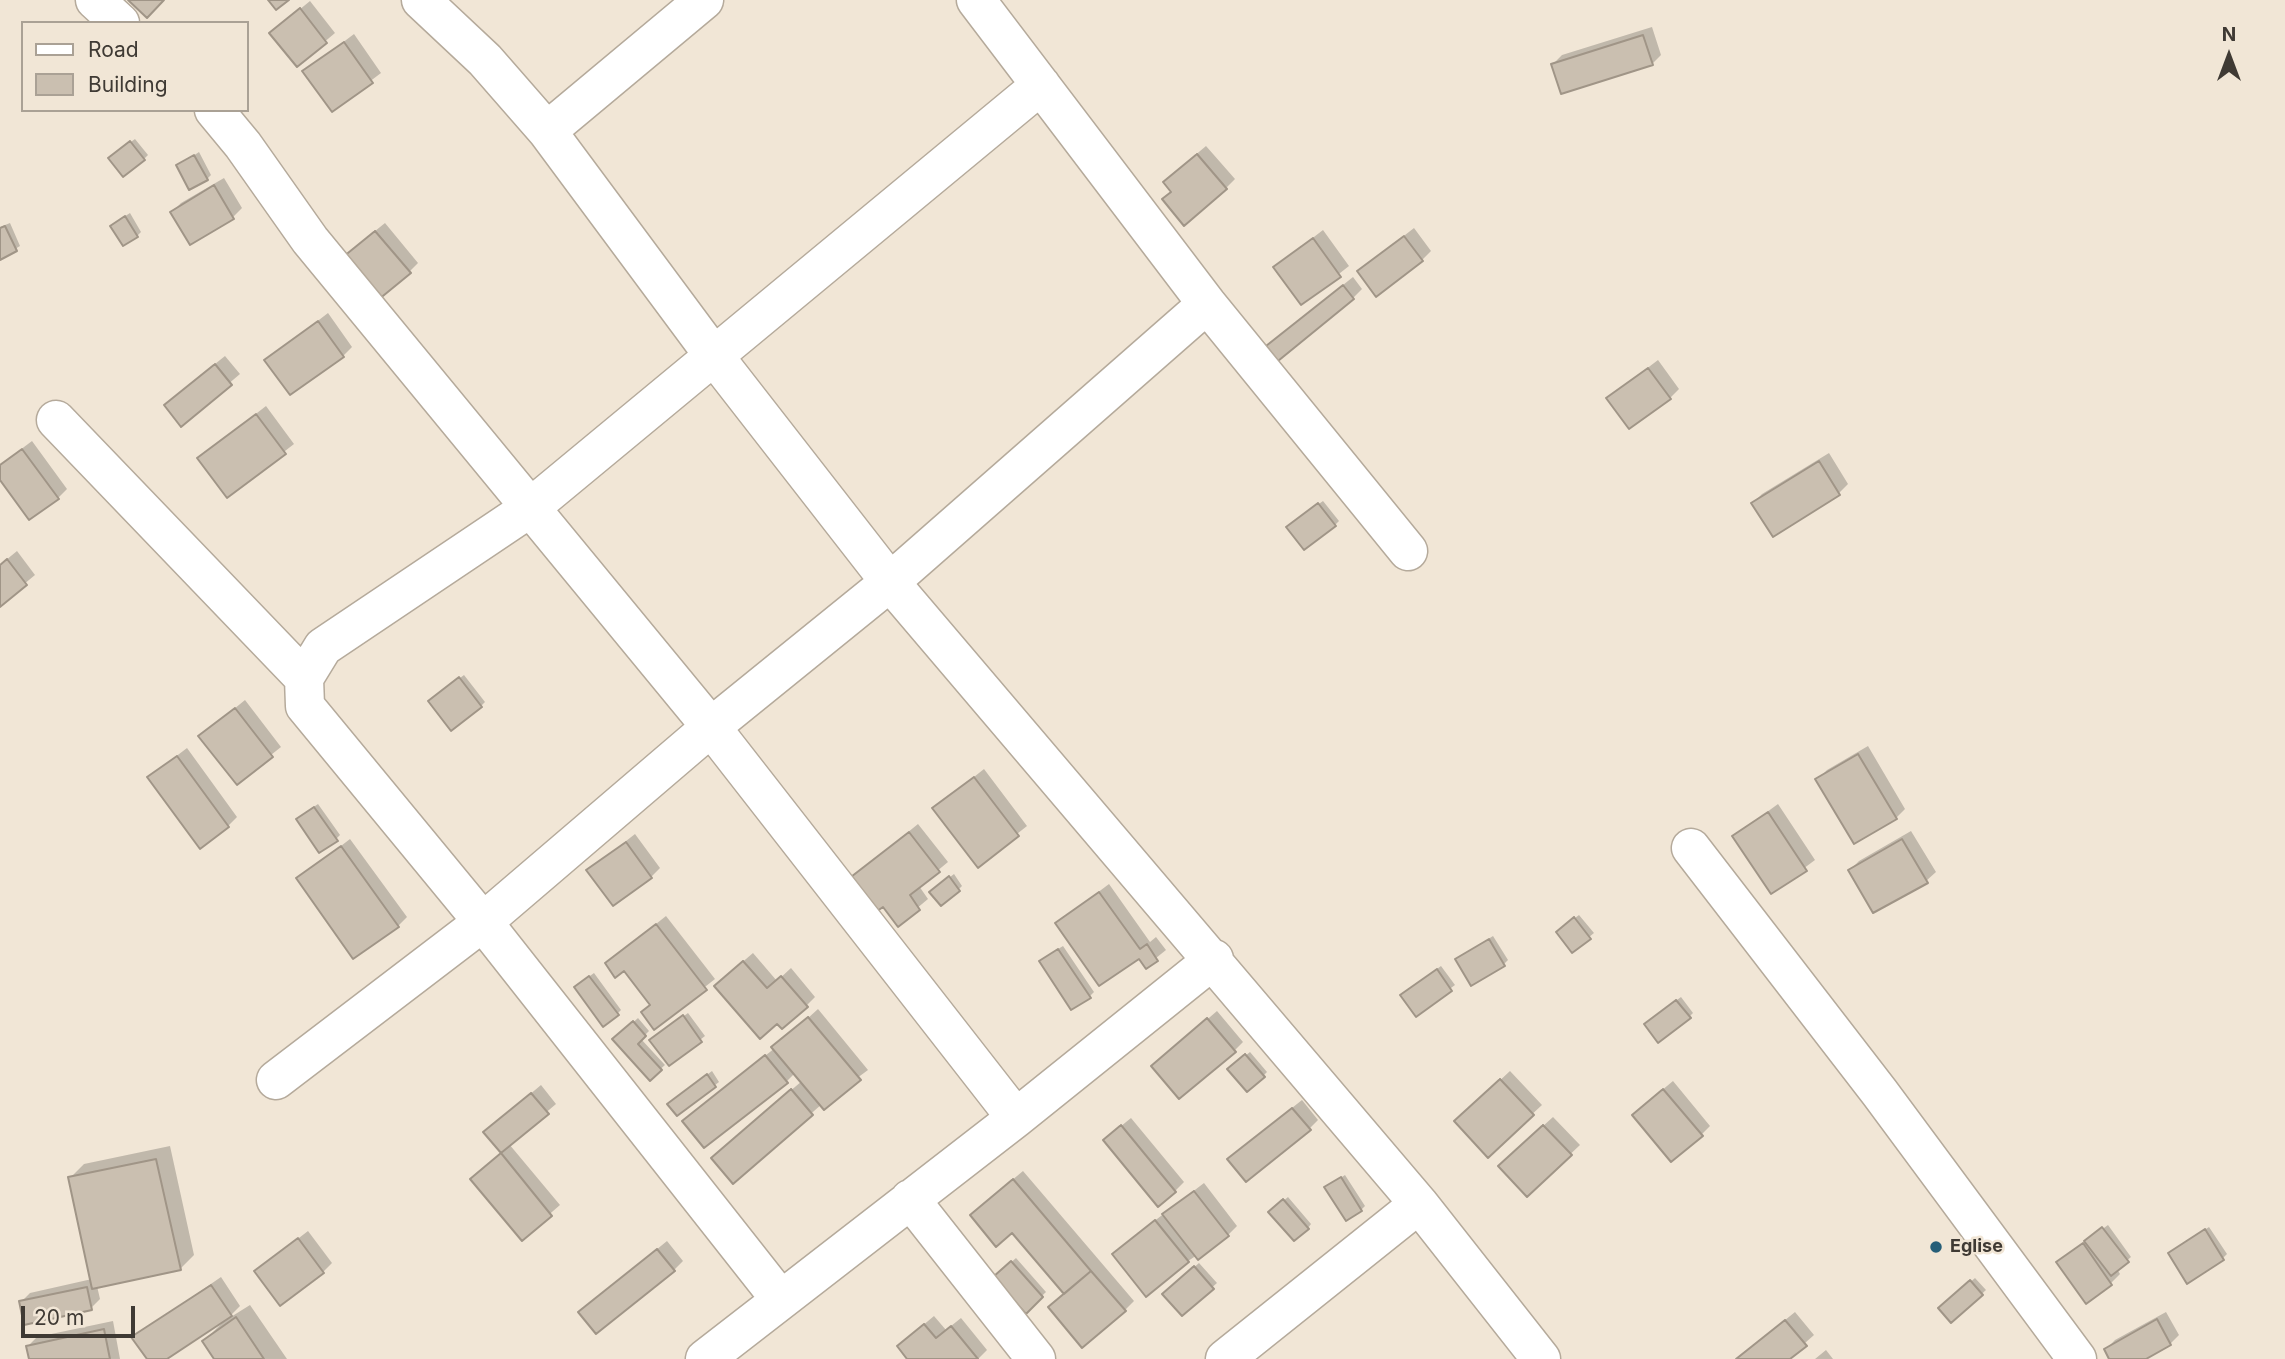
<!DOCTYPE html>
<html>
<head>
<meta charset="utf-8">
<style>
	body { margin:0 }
	#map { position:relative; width:2285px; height:1359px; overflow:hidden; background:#f1e6d6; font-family:Inter,sans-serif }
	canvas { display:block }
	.legend { position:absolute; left:21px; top:21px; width:228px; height:91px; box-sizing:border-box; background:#f1e6d6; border:2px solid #aaa195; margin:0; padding:9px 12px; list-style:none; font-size:21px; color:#3f3a34 }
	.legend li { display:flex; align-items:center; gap:14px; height:35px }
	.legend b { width:35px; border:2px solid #aaa195 }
	.north { position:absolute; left:2194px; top:21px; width:70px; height:70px; -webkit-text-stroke:5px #f1e6d6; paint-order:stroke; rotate:0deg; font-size:19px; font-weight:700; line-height:28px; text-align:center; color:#3f3a34 }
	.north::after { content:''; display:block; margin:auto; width:24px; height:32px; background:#3f3a34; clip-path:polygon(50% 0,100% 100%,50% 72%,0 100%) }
	.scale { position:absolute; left:21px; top:1306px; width:114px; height:32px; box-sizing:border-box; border:4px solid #3f3a34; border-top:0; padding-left:9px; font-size:21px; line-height:24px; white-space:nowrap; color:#3f3a34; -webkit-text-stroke:5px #f1e6d6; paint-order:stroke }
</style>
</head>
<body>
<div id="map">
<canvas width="2285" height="1359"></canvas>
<ul class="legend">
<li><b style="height:9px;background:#fff"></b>Road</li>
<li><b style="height:19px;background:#cabfb0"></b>Building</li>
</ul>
<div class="north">N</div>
<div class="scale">20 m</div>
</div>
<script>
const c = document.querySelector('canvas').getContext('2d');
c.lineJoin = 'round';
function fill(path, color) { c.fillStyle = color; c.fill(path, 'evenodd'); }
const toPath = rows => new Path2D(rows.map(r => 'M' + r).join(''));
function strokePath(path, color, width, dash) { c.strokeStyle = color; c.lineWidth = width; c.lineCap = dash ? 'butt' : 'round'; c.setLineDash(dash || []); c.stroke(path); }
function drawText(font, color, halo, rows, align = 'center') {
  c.font = font + ' Inter,sans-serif'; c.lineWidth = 5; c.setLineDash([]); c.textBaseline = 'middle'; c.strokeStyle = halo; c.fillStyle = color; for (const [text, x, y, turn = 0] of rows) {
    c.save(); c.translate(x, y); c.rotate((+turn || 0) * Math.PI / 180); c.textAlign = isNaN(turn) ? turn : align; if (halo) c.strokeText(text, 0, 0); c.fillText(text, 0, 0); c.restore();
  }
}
const shadow = toPath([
	[310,1,335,33,297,65,271,33],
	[1652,27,1661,55,1652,64,1553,64,1562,55],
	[354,34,381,73,332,110,305,71],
	[135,139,148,155,144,159,114,154],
	[1206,146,1235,179,1226,188,1173,191,1174,173],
	[199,152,211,175,207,179,178,166],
	[224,178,242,208,233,217,191,243,172,212,181,203],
	[130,213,141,232,137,236,116,222],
	[10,223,20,246,0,258,0,227],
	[385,223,418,263,409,272,354,248],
	[1414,228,1431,251,1422,260,1359,271],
	[1323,230,1349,266,1302,303,1275,267],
	[1353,277,1362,289,1353,298,1278,337],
	[328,313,352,347,343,356,267,360],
	[225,356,240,374,181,424,175,396],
	[1658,360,1679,389,1670,398,1608,398],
	[266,406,294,444,227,496,199,458],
	[32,441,67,489,58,498,0,477,0,465],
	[1829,453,1848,484,1839,493,1773,534,1753,503,1762,494],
	[1323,501,1339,521,1335,525,1292,523],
	[17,551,35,575,0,604,0,565],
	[464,675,485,702,481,706,435,697],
	[245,700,281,747,237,782,201,736],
	[1868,746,1905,809,1896,818,1818,779,1827,770],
	[187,748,237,817,228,826,149,777],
	[984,769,1027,826,978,865,935,808],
	[318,804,340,835,336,839,302,815],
	[1778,804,1815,860,1772,892,1734,836],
	[918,824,948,862,919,886,928,899,898,924,883,904,849,880],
	[1911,831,1936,872,1926,881,1850,870,1859,861],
	[635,834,660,868,651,877,589,870],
	[350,839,407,917,398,926,298,879],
	[954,874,962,886,958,890,936,888],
	[1109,884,1150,942,1156,937,1166,950,1146,966,1140,957,1057,923],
	[1579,915,1594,933,1572,951,1562,928],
	[666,916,715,979,654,1027,651,1004,624,968,607,963],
	[1493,936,1508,960,1504,964,1461,956],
	[1063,946,1094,992,1090,996,1045,957],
	[753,953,777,981,791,968,815,997,806,1006,725,977],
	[1441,966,1455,985,1416,1014,1406,991],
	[594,973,621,1010,617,1014,580,983],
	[1681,997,1693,1013,1689,1017,1650,1020],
	[818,1009,868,1070,822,1104,733,1182,722,1149,802,1081,795,1073,786,1082,694,1112,775,1048],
	[1217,1011,1243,1042,1234,1051,1153,1066],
	[688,1013,705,1036,669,1064,656,1037],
	[638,1018,649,1031,641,1039,665,1065,650,1078,615,1039],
	[1250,1052,1267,1072,1263,1076,1234,1065],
	[712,1071,719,1082,677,1114,673,1100],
	[1510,1071,1542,1105,1488,1155,1465,1113],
	[1673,1081,1710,1126,1701,1135,1643,1106],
	[541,1085,556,1104,509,1144,560,1205,522,1238,481,1170,502,1153,485,1132],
	[1302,1100,1318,1120,1309,1129,1239,1150],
	[1553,1117,1580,1145,1527,1195,1509,1157],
	[1131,1118,1184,1182,1175,1191,1115,1131],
	[170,1146,194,1255,180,1269,97,1286,100,1299,91,1308,21,1302,30,1293,92,1279,70,1178,84,1164],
	[1023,1171,1134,1301,1125,1310,1065,1293,1013,1231,981,1206],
	[1345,1175,1365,1206,1361,1210,1331,1184],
	[1204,1183,1237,1226,1228,1235,1188,1261,1123,1245],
	[1288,1197,1311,1224,1308,1228,1275,1208],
	[2108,1225,2131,1257,2117,1269,2120,1274,2111,1283,2086,1301,2058,1262],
	[2209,1227,2227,1254,2223,1258,2174,1250],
	[308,1231,332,1263,323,1272,256,1271],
	[667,1241,683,1261,674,1270,590,1304],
	[1016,1258,1046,1292,1026,1311,995,1277],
	[1199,1263,1217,1283,1182,1314,1164,1294],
	[221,1277,240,1306,226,1320,250,1305,287,1359,216,1359,204,1341,224,1321,164,1359,149,1359,134,1337],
	[1975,1278,1986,1290,1952,1321,1941,1308],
	[1795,1312,1814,1335,1787,1359,1737,1359],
	[2166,1312,2179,1335,2170,1344,2142,1359,2111,1359,2106,1349,2115,1340],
	[934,1316,946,1330,961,1318,987,1350,978,1359,910,1359,909,1337],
	[113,1321,120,1359,31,1359,28,1346,37,1337],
	[1826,1350,1833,1359,1815,1359]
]);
const building = toPath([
	[128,0,164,0,147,18,128,0],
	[268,0,289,0,276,10,268,0],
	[300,8,327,43,297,67,269,33,300,8],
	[1643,35,1653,65,1561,94,1551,64,1643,35],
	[344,42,373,83,332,112,302,71,344,42],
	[130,141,145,160,123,177,108,158,130,141],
	[1197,154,1227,189,1184,226,1162,199,1171,192,1163,182,1197,154],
	[194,155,208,180,189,190,176,165,194,155],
	[214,185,234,219,190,245,170,212,214,185],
	[125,216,138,237,123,246,110,226,125,216],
	[5,226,17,251,0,260,0,228,5,226],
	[375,231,411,273,378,300,343,257,375,231],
	[1404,236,1423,261,1376,297,1357,271,1404,236],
	[1313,238,1341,277,1301,305,1273,267,1313,238],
	[1343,285,1354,299,1278,361,1266,346,1343,285],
	[318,321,344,357,290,395,264,360,318,321],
	[215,364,232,385,181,427,164,405,215,364],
	[1648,368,1671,399,1629,429,1606,398,1648,368],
	[256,414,286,454,227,498,197,458,256,414],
	[22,449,59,499,29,520,0,480,0,465,22,449],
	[1819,461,1840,495,1773,537,1751,503,1819,461],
	[1318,503,1336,526,1304,550,1286,527,1318,503],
	[7,559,27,585,0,607,0,565,7,559],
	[459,677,482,707,451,731,428,701,459,677],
	[235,708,273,757,237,785,198,736,235,708],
	[1858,754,1897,819,1854,844,1815,779,1858,754],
	[177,756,229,827,200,849,147,777,177,756],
	[974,777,1019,836,978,868,932,808,974,777],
	[314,807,338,841,319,853,296,819,314,807],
	[1768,812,1807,871,1771,894,1732,836,1768,812],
	[909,832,940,872,910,895,920,910,898,927,883,907,873,914,847,880,909,832],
	[1902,839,1928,883,1873,913,1848,870,1902,839],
	[626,842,652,878,613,906,586,870,626,842],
	[341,846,399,927,353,959,296,878,341,846],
	[949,876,960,891,941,906,929,892,949,876],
	[1099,892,1140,949,1147,944,1158,961,1146,969,1139,959,1099,986,1055,923,1099,892],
	[1574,917,1591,939,1572,953,1556,932,1574,917],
	[656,924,707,990,654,1030,641,1012,650,1005,624,971,615,978,605,963,656,924],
	[1489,939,1505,966,1471,986,1455,959,1489,939],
	[1058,949,1091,998,1071,1010,1039,961,1058,949],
	[743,961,767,988,781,976,808,1007,782,1029,777,1024,760,1039,714,986,743,961],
	[1437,969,1452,991,1416,1017,1400,995,1437,969],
	[589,976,619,1015,603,1027,574,987,589,976],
	[1676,1000,1691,1018,1658,1043,1644,1024,1676,1000],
	[683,1015,702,1042,669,1066,649,1040,683,1015],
	[808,1017,861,1080,824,1110,771,1047,808,1017],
	[1207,1018,1236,1052,1179,1099,1151,1066,1207,1018],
	[633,1021,646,1036,638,1044,662,1070,650,1081,612,1039,633,1021],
	[1245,1054,1265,1077,1247,1092,1227,1069,1245,1054],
	[765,1055,788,1083,704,1148,682,1121,765,1055],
	[707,1074,716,1087,677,1116,667,1104,707,1074],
	[1500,1079,1534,1115,1488,1158,1454,1121,1500,1079],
	[791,1089,813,1115,733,1184,711,1158,791,1089],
	[1663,1089,1703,1136,1671,1162,1632,1115,1663,1089],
	[531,1093,549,1114,501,1153,483,1132,531,1093],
	[1292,1108,1311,1130,1246,1182,1227,1159,1292,1108],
	[1121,1125,1176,1192,1158,1207,1103,1140,1121,1125],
	[1543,1125,1572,1155,1527,1197,1498,1166,1543,1125],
	[501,1153,552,1216,522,1241,470,1179,501,1153],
	[156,1159,181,1270,92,1289,68,1177,156,1159],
	[1341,1177,1362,1211,1346,1221,1324,1187,1341,1177],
	[1013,1179,1091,1271,1064,1294,1012,1233,996,1247,970,1215,1013,1179],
	[1194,1191,1229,1236,1198,1260,1162,1214,1194,1191],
	[1283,1199,1309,1229,1294,1241,1268,1212,1283,1199],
	[1155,1220,1189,1262,1146,1297,1112,1254,1155,1220],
	[2102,1227,2129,1262,2111,1276,2084,1241,2102,1227],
	[2205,1229,2224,1260,2187,1284,2168,1253,2205,1229],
	[298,1238,324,1273,280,1306,254,1271,298,1238],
	[2083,1243,2112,1285,2086,1304,2056,1262,2083,1243],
	[657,1249,675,1271,596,1334,578,1312,657,1249],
	[1011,1261,1043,1297,1026,1314,993,1277,1011,1261],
	[1194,1266,1214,1289,1182,1316,1162,1294,1194,1266],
	[1091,1271,1126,1311,1082,1348,1048,1307,1091,1271],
	[1970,1280,1983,1295,1951,1323,1938,1308,1970,1280],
	[211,1285,232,1316,167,1359,147,1359,131,1337,211,1285],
	[87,1287,92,1310,24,1325,19,1301,87,1287],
	[236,1317,264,1359,214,1359,202,1341,236,1317],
	[2157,1319,2171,1345,2146,1359,2109,1359,2104,1349,2157,1319],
	[1785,1320,1807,1346,1790,1359,1736,1359,1785,1320],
	[924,1324,936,1338,951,1326,978,1359,907,1359,897,1346,924,1324],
	[104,1329,110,1359,29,1359,26,1346,104,1329]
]);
const minor = toPath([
	[95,0,120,23],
	[421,0,485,60,547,131],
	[704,0,547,131,714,356,890,582,1419,1204,1541,1359],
	[976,0,1207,304,1408,551],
	[214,110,243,145,310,240,711,727,1016,1118],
	[56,420,304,678],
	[1691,848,1880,1093,2077,1359],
	[276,1080,483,922,711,727,890,582,1207,304],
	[910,1199,1036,1359],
	[781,1300,483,922,305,706,304,678,323,647,530,508,1041,85],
	[705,1359,1016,1118,1214,959],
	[1225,1359,1419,1204]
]);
const markers = [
	[1936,1247,7,"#265e78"]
];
const poiNames = [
	["Eglise",1950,1247]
];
fill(shadow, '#0003');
fill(building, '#cabfb0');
strokePath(building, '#a09587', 2);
strokePath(minor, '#b5aa9b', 41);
strokePath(minor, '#fff', 38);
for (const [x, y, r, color] of markers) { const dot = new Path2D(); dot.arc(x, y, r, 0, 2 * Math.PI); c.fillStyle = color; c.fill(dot); strokePath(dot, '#f1e6d6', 2.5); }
drawText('bold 18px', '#3f3a34', '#f1e6d6', poiNames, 'left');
</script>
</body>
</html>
